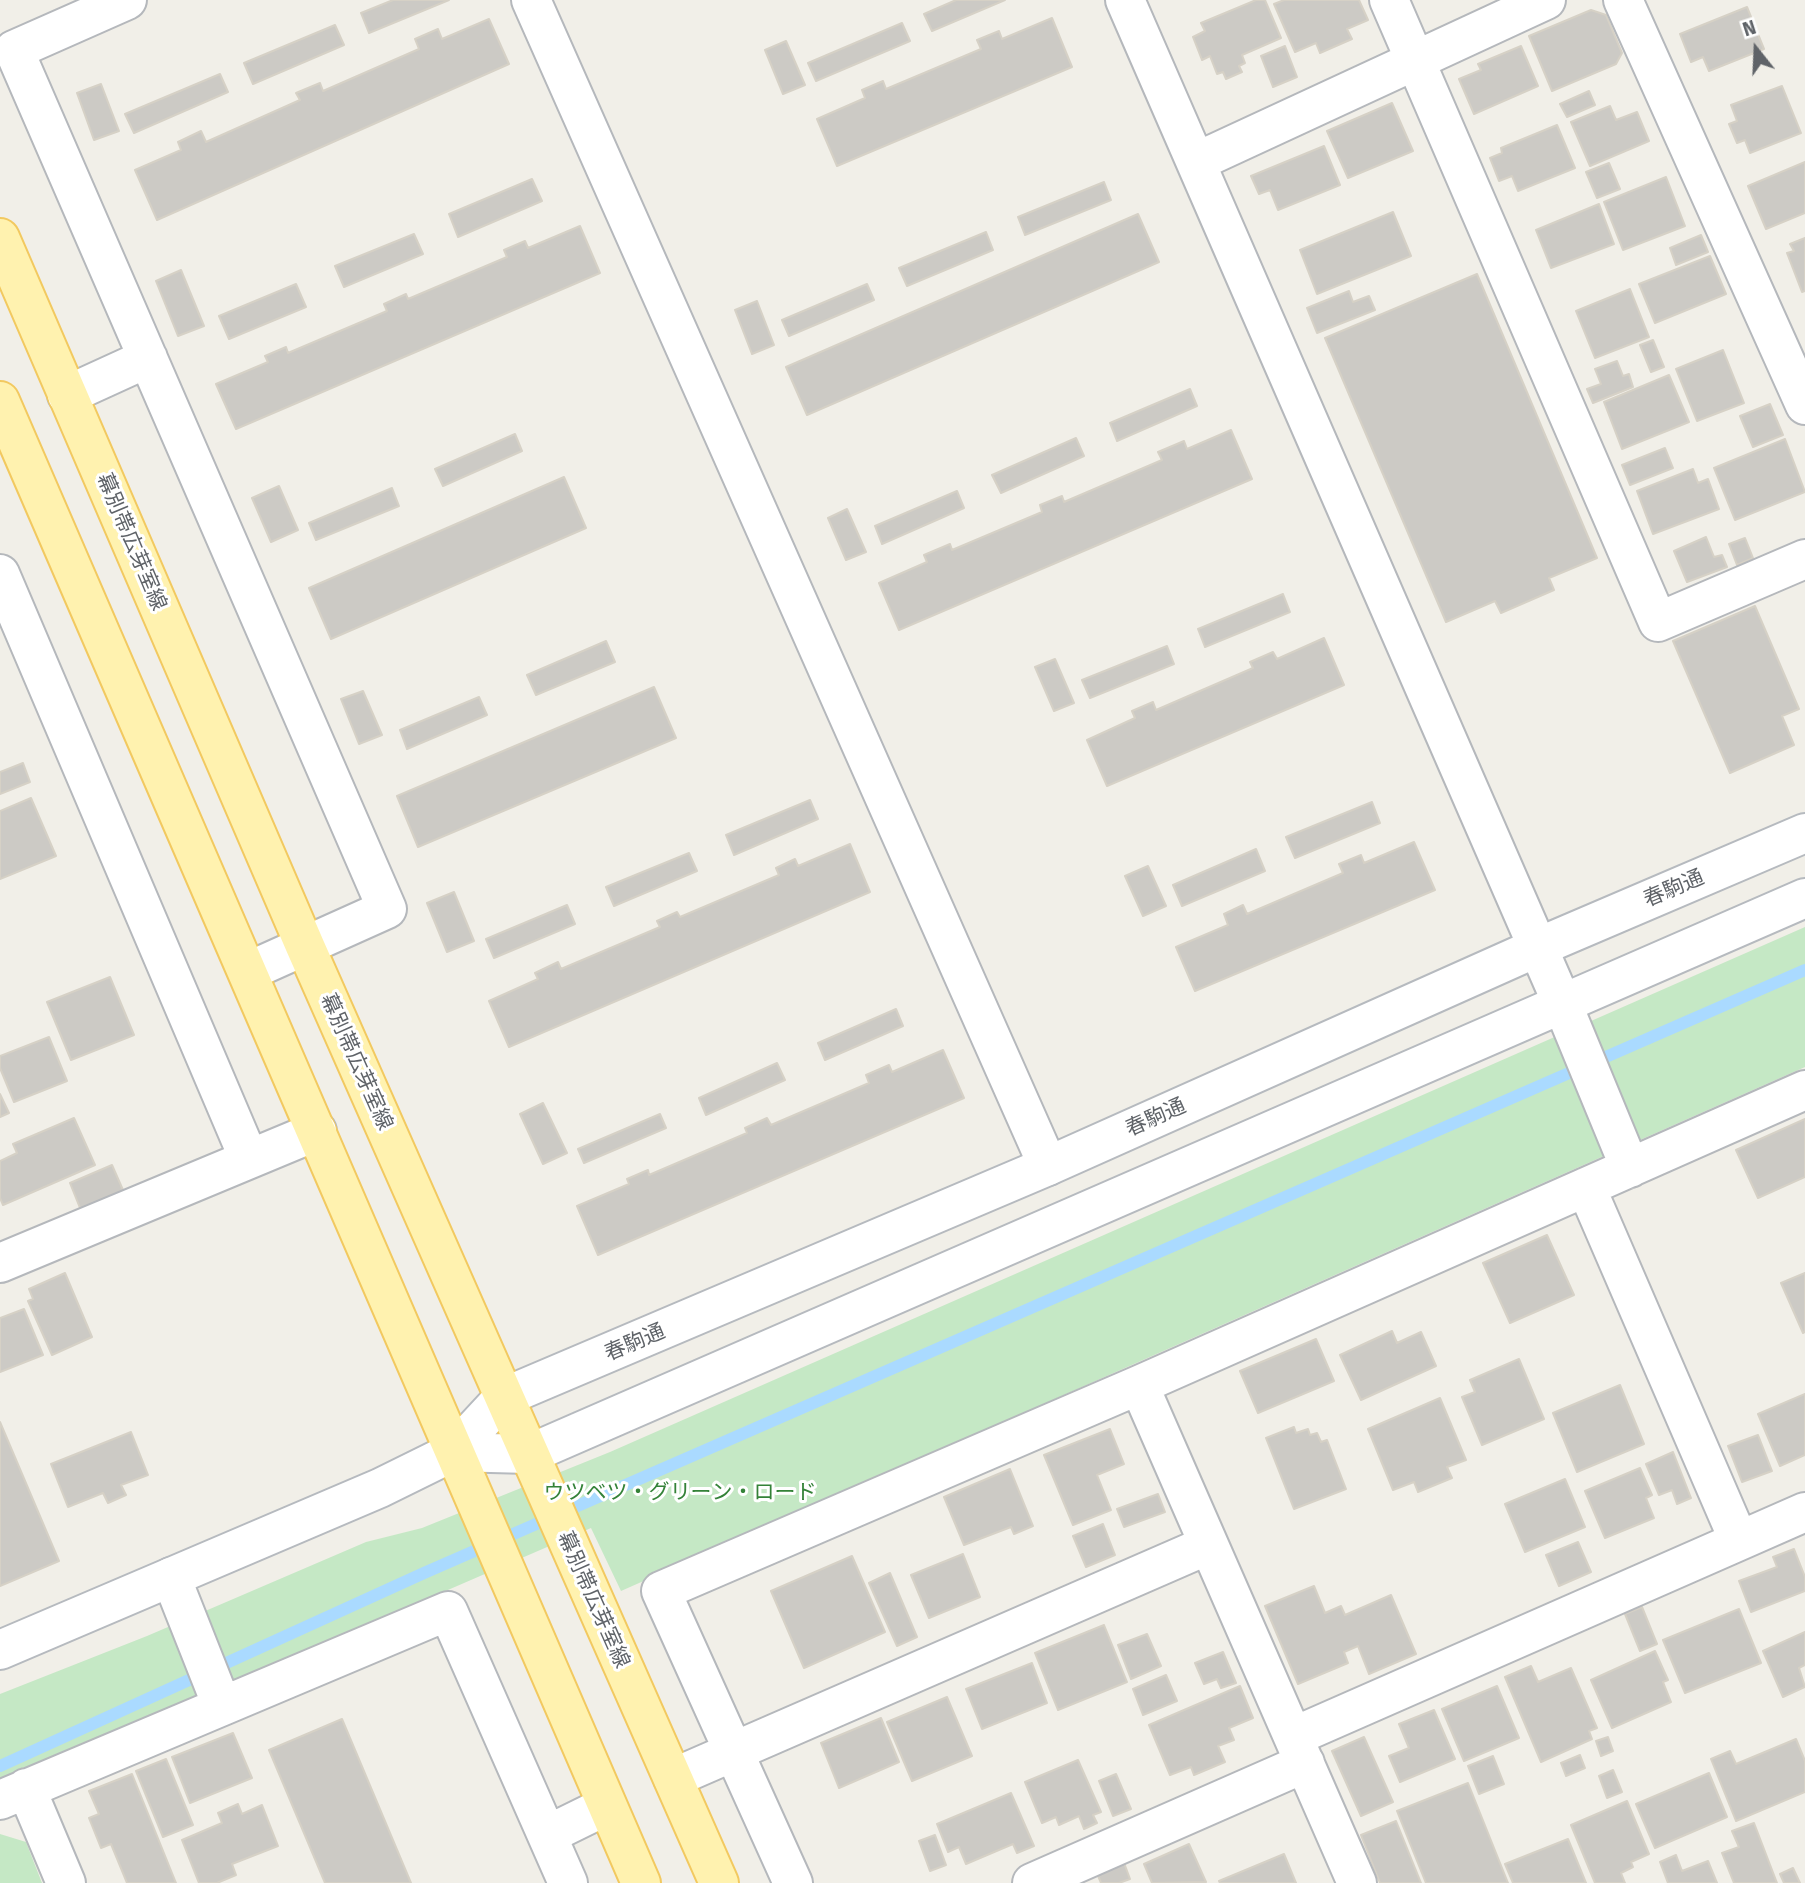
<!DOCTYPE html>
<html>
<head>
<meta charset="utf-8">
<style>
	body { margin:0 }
	#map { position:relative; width:1805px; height:1883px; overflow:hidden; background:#f1efe8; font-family:"Fira Sans",sans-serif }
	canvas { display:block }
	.north { position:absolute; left:1721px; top:14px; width:70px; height:70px; -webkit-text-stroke:5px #fff; paint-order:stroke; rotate:342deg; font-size:19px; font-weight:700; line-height:28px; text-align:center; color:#5f6368 }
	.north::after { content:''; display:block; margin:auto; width:24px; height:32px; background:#5f6368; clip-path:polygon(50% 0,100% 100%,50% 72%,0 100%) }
</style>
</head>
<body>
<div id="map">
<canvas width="1805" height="1883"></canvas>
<div class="north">N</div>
</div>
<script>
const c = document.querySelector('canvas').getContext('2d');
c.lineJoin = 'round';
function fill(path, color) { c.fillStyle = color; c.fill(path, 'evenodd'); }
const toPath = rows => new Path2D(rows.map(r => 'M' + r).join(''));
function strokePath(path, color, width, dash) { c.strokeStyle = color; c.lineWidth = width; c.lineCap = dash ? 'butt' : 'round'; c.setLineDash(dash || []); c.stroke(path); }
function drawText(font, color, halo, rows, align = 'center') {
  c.font = font + ' "Fira Sans","Noto Sans JP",sans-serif'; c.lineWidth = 6; c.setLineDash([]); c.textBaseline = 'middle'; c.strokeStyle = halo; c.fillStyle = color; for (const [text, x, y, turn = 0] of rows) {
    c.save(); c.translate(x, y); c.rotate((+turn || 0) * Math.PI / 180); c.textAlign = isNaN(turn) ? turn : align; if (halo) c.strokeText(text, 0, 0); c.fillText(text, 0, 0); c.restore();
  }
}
const green = toPath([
	[1805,927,1805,1067,621,1591,591,1528,0,1784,0,1694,147,1636,366,1542,422,1528,610,1452],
	[0,1834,26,1842,42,1883,0,1883]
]);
const stream = toPath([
	[0,1766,424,1573,1805,970]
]);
const building = toPath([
	[393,0,449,0,369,33,361,13,393,0],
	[956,0,1005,0,932,31,924,14,956,0],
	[1256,0,1265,0,1281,38,1242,55,1245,63,1239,66,1242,72,1226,79,1223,72,1217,74,1210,56,1202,60,1193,37,1205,31,1201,23,1256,0],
	[1284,0,1359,0,1368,20,1347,29,1352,39,1320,53,1316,43,1295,52,1274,4,1284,0],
	[1747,7,1764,49,1709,71,1703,57,1691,62,1680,34,1747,7],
	[1591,10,1606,15,1622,53,1616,64,1552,91,1529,36,1591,10],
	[1052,18,1072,67,837,166,817,119,865,98,862,90,883,81,886,89,981,49,977,40,999,31,1002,39,1052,18],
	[489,19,509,64,157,220,135,170,181,150,178,142,201,131,206,142,300,100,296,93,320,83,323,91,419,49,415,39,438,29,442,39,489,19],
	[902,23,910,41,816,81,808,63,902,23],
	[335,25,344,45,253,84,244,63,335,25],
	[786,41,805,85,783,94,765,50,786,41],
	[1285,46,1297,77,1273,87,1261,56,1285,46],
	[1521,46,1538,86,1474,114,1459,79,1481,70,1478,64,1521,46],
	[220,74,228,92,134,133,125,114,220,74],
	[101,84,119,131,94,140,77,93,101,84],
	[1782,86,1801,133,1750,153,1745,140,1737,143,1729,124,1737,121,1731,105,1782,86],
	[1589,91,1595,105,1567,117,1560,104,1589,91],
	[1392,103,1413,151,1348,178,1327,131,1392,103],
	[1610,106,1616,120,1637,112,1649,141,1590,166,1571,122,1610,106],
	[1557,125,1575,168,1518,191,1512,176,1499,181,1490,158,1502,153,1501,148,1557,125],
	[1324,146,1340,185,1278,210,1270,190,1259,194,1251,176,1324,146],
	[1805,162,1805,213,1766,229,1748,186,1805,162],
	[1609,163,1620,189,1597,198,1586,172,1609,163],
	[1666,177,1685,226,1623,250,1604,202,1666,177],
	[532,179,542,201,458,237,449,214,532,179],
	[1104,182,1111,200,1025,235,1018,217,1104,182],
	[1599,204,1614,244,1551,268,1536,230,1599,204],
	[1393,212,1411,256,1317,294,1300,250,1393,212],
	[1138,214,1159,262,807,415,786,367,1138,214],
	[580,226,600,273,236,429,216,384,268,362,265,356,286,347,288,353,387,311,384,304,406,294,408,299,507,257,504,250,525,241,528,248,580,226],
	[986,232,993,250,907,286,899,268,986,232],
	[414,234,423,254,344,287,335,266,414,234],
	[1701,235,1708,252,1676,265,1670,248,1701,235],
	[1805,238,1805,291,1802,292,1787,253,1794,251,1790,244,1805,238],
	[1710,256,1726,294,1655,323,1639,284,1710,256],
	[181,270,204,326,178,336,156,281,181,270],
	[1477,274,1597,558,1549,578,1554,590,1501,613,1495,601,1446,622,1325,338,1477,274],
	[296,284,306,307,229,339,219,316,296,284],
	[867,284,874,300,789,336,782,320,867,284],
	[1630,289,1649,337,1595,358,1576,311,1630,289],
	[1349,291,1353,302,1369,296,1375,310,1317,333,1307,308,1349,291],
	[757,301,774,345,752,354,735,310,757,301],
	[1653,340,1664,367,1651,372,1640,345,1653,340],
	[1723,350,1744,403,1697,421,1676,369,1723,350],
	[1617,361,1623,376,1629,374,1633,387,1593,403,1587,389,1601,384,1595,369,1617,361],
	[1669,375,1689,422,1622,449,1604,402,1669,375],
	[1190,389,1197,406,1117,441,1110,423,1190,389],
	[1770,404,1783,435,1753,447,1740,416,1770,404],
	[1231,430,1252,479,899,630,879,583,927,562,924,555,950,544,952,550,1042,512,1040,505,1062,496,1064,502,1162,460,1158,452,1184,441,1187,449,1231,430],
	[515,434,522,451,443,486,435,469,515,434],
	[1076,438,1084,456,1001,493,992,475,1076,438],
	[1785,439,1805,492,1735,520,1714,468,1785,439],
	[1665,448,1673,468,1630,485,1622,465,1665,448],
	[1693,469,1698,483,1708,479,1719,509,1653,534,1637,491,1693,469],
	[564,477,586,528,331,639,309,588,564,477],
	[279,486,298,530,271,542,252,498,279,486],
	[392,488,399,506,316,540,309,523,392,488],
	[957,491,964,508,882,544,875,526,957,491],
	[847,509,866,552,846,560,828,518,847,509],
	[1706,537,1714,557,1722,555,1727,567,1687,582,1674,551,1706,537],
	[1745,538,1753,558,1737,565,1729,544,1745,538],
	[1283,594,1290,612,1205,647,1198,629,1283,594],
	[1755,606,1799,709,1782,716,1794,745,1730,773,1673,641,1755,606],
	[1324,638,1344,685,1107,786,1087,740,1135,718,1132,711,1153,702,1156,710,1253,668,1250,662,1273,652,1277,659,1324,638],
	[606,641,615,662,536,695,527,675,606,641],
	[1167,646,1174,664,1090,698,1082,680,1167,646],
	[1055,659,1074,703,1054,711,1035,667,1055,659],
	[654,687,676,738,418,847,397,796,654,687],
	[363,691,382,735,359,744,341,699,363,691],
	[479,697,487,715,407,749,400,730,479,697],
	[23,763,30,782,0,794,0,772,23,763],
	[31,798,56,856,0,879,0,811,31,798],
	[810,800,818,819,734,855,726,835,810,800],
	[1372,802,1380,823,1295,858,1286,837,1372,802],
	[1414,842,1435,890,1195,991,1176,947,1228,925,1224,914,1243,905,1247,914,1343,873,1339,864,1361,855,1364,863,1414,842],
	[850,844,870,892,509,1047,489,1001,538,979,535,973,558,962,561,969,660,927,657,921,677,912,680,917,779,875,776,868,795,859,798,866,850,844],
	[1256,849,1265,871,1182,906,1173,885,1256,849],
	[689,853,697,871,614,906,606,887,689,853],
	[1148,866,1166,906,1143,916,1125,876,1148,866],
	[454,892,474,941,447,952,427,903,454,892],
	[567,905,575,924,494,958,486,939,567,905],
	[110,977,134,1035,71,1060,47,1002,110,977],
	[896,1009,903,1026,825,1060,818,1043,896,1009],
	[49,1037,67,1081,14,1102,0,1068,0,1056,49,1037],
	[943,1050,964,1098,598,1255,577,1206,629,1184,627,1179,648,1170,649,1175,747,1133,745,1128,767,1118,771,1125,869,1083,866,1075,889,1065,892,1072,943,1050],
	[777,1063,785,1080,706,1115,699,1098,777,1063],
	[0,1094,9,1113,0,1117,0,1094],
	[543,1103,567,1153,543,1164,520,1114,543,1103],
	[660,1114,666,1128,584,1163,578,1149,660,1114],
	[74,1118,95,1165,3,1205,0,1198,0,1161,17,1153,13,1144,74,1118],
	[1805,1119,1805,1177,1758,1198,1736,1150,1805,1119],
	[112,1165,123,1190,80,1208,70,1183,112,1165],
	[1547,1235,1574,1295,1510,1323,1483,1263,1547,1235],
	[65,1273,92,1337,52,1355,28,1301,33,1299,29,1289,65,1273],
	[1805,1273,1805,1332,1803,1333,1781,1283,1805,1273],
	[24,1309,43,1355,0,1372,0,1318,24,1309],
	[1392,1331,1397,1343,1421,1332,1436,1366,1361,1400,1340,1355,1392,1331],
	[1316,1339,1334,1381,1258,1413,1240,1371,1316,1339],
	[1519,1359,1544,1419,1482,1445,1462,1397,1475,1392,1470,1380,1519,1359],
	[1620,1385,1644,1444,1577,1472,1553,1413,1620,1385],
	[1805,1394,1805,1455,1780,1466,1758,1414,1805,1394],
	[1440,1398,1466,1460,1447,1467,1452,1478,1418,1492,1414,1482,1393,1490,1368,1429,1440,1398],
	[0,1422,59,1561,0,1586,0,1422],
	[1294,1427,1296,1433,1308,1429,1310,1435,1317,1433,1321,1442,1327,1440,1346,1489,1294,1509,1266,1438,1294,1427],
	[1110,1429,1124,1464,1097,1475,1111,1510,1073,1525,1044,1455,1110,1429],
	[131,1432,148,1475,121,1485,126,1495,108,1503,103,1493,68,1507,51,1464,131,1432],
	[1758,1435,1772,1471,1742,1482,1728,1446,1758,1435],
	[1673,1452,1691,1498,1677,1504,1672,1490,1659,1495,1646,1464,1673,1452],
	[1640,1468,1652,1495,1646,1498,1654,1518,1605,1538,1585,1491,1640,1468],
	[1010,1469,1033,1526,1014,1534,1011,1527,964,1545,944,1497,1010,1469],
	[1565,1479,1585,1527,1525,1552,1505,1504,1565,1479],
	[1158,1494,1165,1512,1124,1527,1117,1509,1158,1494],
	[1103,1524,1115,1555,1086,1567,1073,1536,1103,1524],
	[1578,1542,1591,1572,1559,1586,1546,1555,1578,1542],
	[1794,1549,1805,1577,1805,1591,1751,1612,1739,1581,1777,1567,1773,1557,1794,1549],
	[963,1554,980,1597,929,1618,911,1575,963,1554],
	[852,1556,885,1632,804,1668,771,1591,852,1556],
	[890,1573,917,1637,897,1646,869,1583,890,1573],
	[1314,1586,1325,1613,1341,1606,1345,1615,1391,1595,1416,1654,1369,1674,1358,1646,1344,1652,1348,1663,1298,1684,1265,1606,1314,1586],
	[1642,1607,1657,1644,1640,1651,1625,1614,1642,1607],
	[1739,1609,1761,1663,1685,1693,1663,1640,1739,1609],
	[1104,1625,1127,1682,1058,1710,1035,1653,1104,1625],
	[1805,1632,1805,1665,1799,1668,1805,1687,1783,1697,1763,1651,1805,1632],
	[1147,1634,1161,1666,1131,1679,1118,1645,1147,1634],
	[1655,1651,1668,1680,1663,1682,1671,1702,1612,1728,1591,1680,1655,1651],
	[1223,1652,1236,1683,1221,1688,1217,1679,1204,1684,1195,1663,1223,1652],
	[1032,1663,1047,1703,982,1729,966,1689,1032,1663],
	[1531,1666,1538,1682,1571,1668,1597,1728,1589,1731,1592,1739,1541,1762,1505,1677,1531,1666],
	[1166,1675,1177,1701,1143,1715,1133,1689,1166,1675],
	[1240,1686,1253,1718,1229,1728,1234,1740,1218,1746,1225,1762,1194,1775,1191,1767,1170,1775,1149,1725,1240,1686],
	[1497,1686,1519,1738,1464,1761,1442,1709,1497,1686],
	[947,1697,972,1756,912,1781,887,1722,947,1697],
	[1434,1710,1455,1759,1400,1782,1389,1756,1409,1748,1399,1724,1434,1710],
	[881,1718,899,1762,839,1788,821,1743,881,1718],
	[342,1719,411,1883,325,1883,269,1750,342,1719],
	[233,1733,252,1778,190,1803,172,1757,233,1733],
	[1364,1737,1393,1802,1361,1816,1332,1751,1364,1737],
	[1608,1737,1613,1751,1601,1756,1596,1741,1608,1737],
	[1796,1739,1805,1761,1805,1792,1736,1821,1711,1759,1730,1751,1736,1764,1796,1739],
	[1580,1755,1585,1768,1566,1776,1561,1763,1580,1755],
	[1493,1756,1504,1784,1479,1794,1468,1766,1493,1756],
	[166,1759,193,1825,163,1837,136,1771,166,1759],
	[1078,1760,1101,1812,1093,1815,1097,1823,1084,1829,1079,1816,1059,1825,1056,1817,1042,1823,1025,1782,1078,1760],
	[1613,1770,1622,1792,1607,1798,1599,1776,1613,1770],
	[1709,1773,1727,1817,1655,1848,1636,1804,1709,1773],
	[132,1774,176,1883,127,1883,111,1844,101,1848,89,1818,99,1814,89,1791,132,1774],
	[1116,1774,1131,1809,1113,1816,1099,1781,1116,1774],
	[1468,1783,1508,1883,1426,1883,1397,1811,1468,1783],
	[1011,1793,1034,1846,1017,1853,1013,1844,966,1864,959,1847,948,1852,937,1824,1011,1793],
	[1627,1801,1649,1854,1631,1862,1633,1867,1621,1873,1625,1883,1595,1883,1571,1825,1627,1801],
	[238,1804,242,1814,262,1805,278,1846,232,1864,236,1875,217,1883,199,1883,182,1840,222,1823,218,1813,238,1804],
	[1396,1821,1421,1883,1380,1883,1361,1835,1396,1821],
	[1754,1823,1777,1883,1734,1883,1722,1853,1739,1847,1732,1831,1754,1823],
	[935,1835,946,1865,930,1871,919,1841,935,1835],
	[1568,1839,1586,1883,1513,1883,1505,1864,1568,1839],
	[1189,1844,1206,1882,1152,1883,1144,1864,1189,1844],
	[1284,1854,1296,1883,1220,1883,1219,1881,1284,1854],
	[1676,1855,1682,1871,1708,1861,1717,1883,1668,1883,1660,1862,1676,1855],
	[1123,1860,1130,1879,1119,1883,1101,1883,1096,1871,1123,1860],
	[1793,1868,1800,1883,1784,1883,1780,1874,1793,1868]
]);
const street = toPath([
	[127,0,14,50,387,909,249,971],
	[531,0,1048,1166],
	[1125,0,1562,1003,1630,1168],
	[1389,0,1658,622,1805,559],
	[1623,0,1805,405],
	[1196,162,1546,0],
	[67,395,148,358],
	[0,574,249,1159],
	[0,1263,317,1131],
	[1139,1385,1357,1883],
	[1739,1541,1805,1512],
	[171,1577,222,1706],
	[1295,1736,1739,1541,1586,1187],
	[673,1778,1208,1545],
	[26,1788,66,1883],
	[0,1800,448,1611,568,1883],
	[547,1835,606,1806],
	[793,1883,661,1591,1139,1385,1805,1090],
	[1032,1883,1305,1763]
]);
const secondary = toPath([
	[453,1452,529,1454,1805,898],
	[0,1650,380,1488,453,1452,504,1397,1048,1166,1536,948,1805,833]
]);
const primary = toPath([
	[0,238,305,946,719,1883],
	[0,401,641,1883]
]);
const streetNames = [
	["幕別帯広芽室線",131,542,67],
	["春駒通",1674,889,-23],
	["幕別帯広芽室線",356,1062,66],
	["春駒通",1156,1118,-24],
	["春駒通",635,1343,-23],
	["幕別帯広芽室線",593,1600,66]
];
const parkNames = [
	["ウツベツ・グリーン・ロード",680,1493]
];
fill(green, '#c5e8c5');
strokePath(stream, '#aadaff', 12);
fill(building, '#cccac5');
strokePath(building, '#d6d1c6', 2);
strokePath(street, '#b5b8bc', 42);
strokePath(secondary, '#b6babf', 42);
strokePath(primary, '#f2c960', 42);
strokePath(street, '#fff', 38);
strokePath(secondary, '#fff', 38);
strokePath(primary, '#fff2af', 38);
drawText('21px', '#5f6368', '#fff', streetNames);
drawText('21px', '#348238', '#fff', parkNames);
</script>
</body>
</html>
